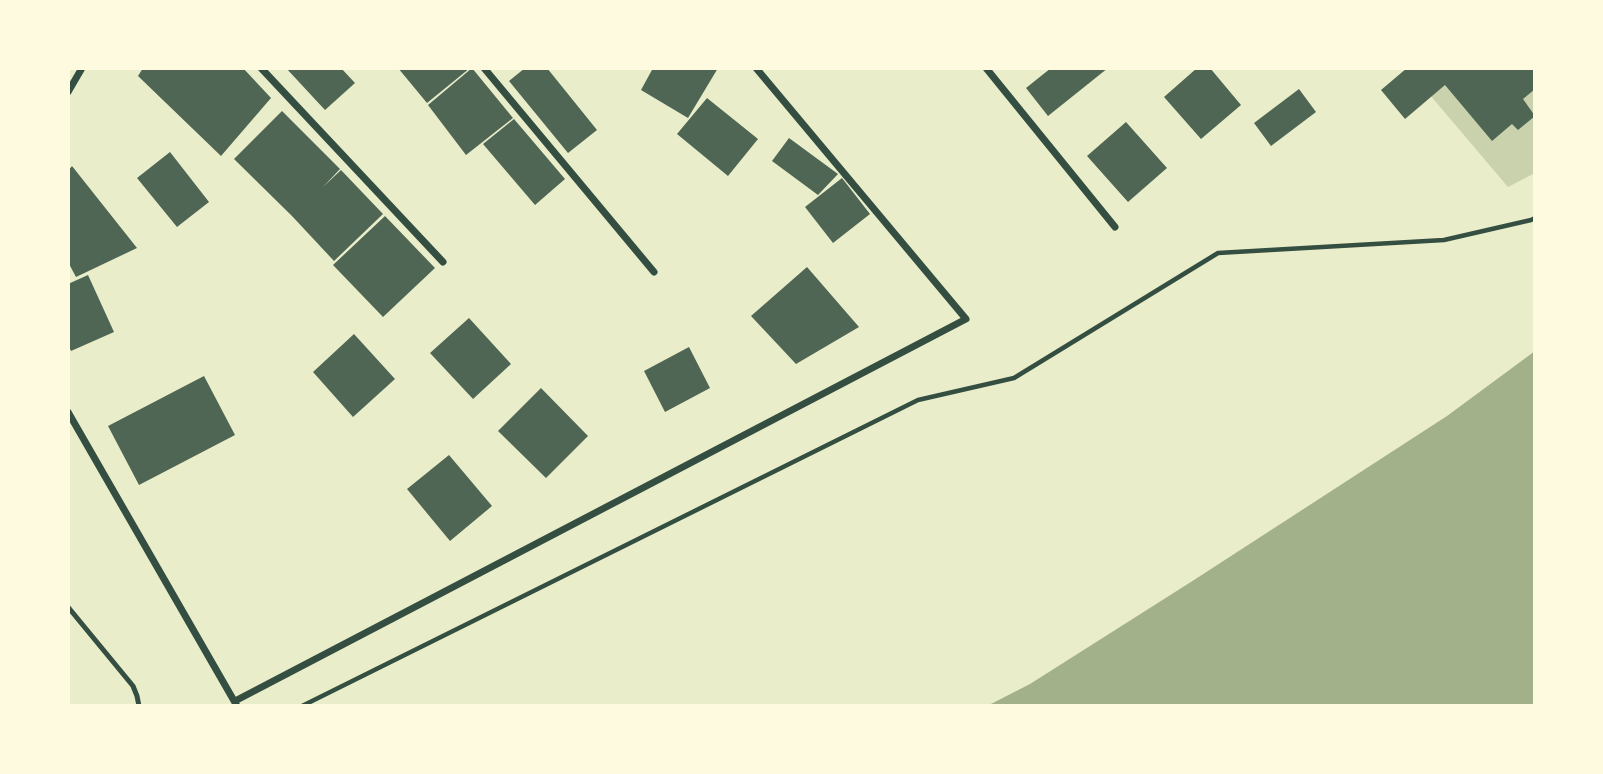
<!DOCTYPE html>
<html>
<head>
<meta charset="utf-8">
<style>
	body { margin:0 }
	#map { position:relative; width:1603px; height:774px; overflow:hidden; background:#e9edc9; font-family:"Noto Sans",sans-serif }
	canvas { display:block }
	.frame { position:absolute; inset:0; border:70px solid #fefae0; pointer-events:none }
</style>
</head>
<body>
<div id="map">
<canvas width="1603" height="774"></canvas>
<div class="frame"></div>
</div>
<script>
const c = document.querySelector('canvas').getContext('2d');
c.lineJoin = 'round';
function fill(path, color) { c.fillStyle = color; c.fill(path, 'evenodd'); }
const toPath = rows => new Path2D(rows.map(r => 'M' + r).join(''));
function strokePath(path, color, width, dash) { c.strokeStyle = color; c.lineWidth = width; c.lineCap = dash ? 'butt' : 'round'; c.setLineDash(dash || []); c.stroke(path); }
const green = toPath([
	[1407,68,1535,68,1535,173,1508,187]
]);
const water = toPath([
	[1535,351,1535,706,987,706,1030,684,1194,580,1447,416]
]);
const building = toPath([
	[143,68,243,68,271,98,221,156,138,76],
	[286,68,341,68,355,83,325,110],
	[398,68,470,68,427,103],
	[472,68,513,118,466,155,428,105],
	[525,68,547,68,597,130,568,153,509,81],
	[653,68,718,68,688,118,641,90],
	[1051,68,1108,68,1048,116,1026,88],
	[1197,68,1210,68,1241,105,1201,139,1164,97],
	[1407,68,1535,68,1535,89,1523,99,1535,116,1518,130,1512,124,1492,141,1445,85,1405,119,1381,90],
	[1299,89,1316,112,1271,146,1254,123],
	[707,98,758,139,728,176,677,134],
	[282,111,340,169,323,187,341,170,383,214,334,261,292,216,234,159],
	[514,119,565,179,535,205,483,144],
	[1126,122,1167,168,1128,202,1087,156],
	[789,138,838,174,818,195,772,161],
	[170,152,209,202,177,227,137,178],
	[72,166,137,248,76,277,68,262,68,171],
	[842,178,870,214,833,243,805,207],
	[385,216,435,268,383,317,333,265],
	[807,267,859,327,796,364,751,316],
	[88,275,114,332,71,351,68,344,68,284],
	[469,318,511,364,473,399,430,353],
	[354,334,395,379,353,417,313,372],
	[689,347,710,388,665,412,644,371],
	[204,376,235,435,139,485,108,426],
	[541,388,588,436,546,478,498,431],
	[449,455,492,506,450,541,407,489]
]);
const path = toPath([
	[302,706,918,400,1014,378,1218,253,1444,240,1531,220,1535,218]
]);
const service = toPath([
	[68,607,133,686,137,696,139,706]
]);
const minor = toPath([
	[261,68,443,262],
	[484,68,654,272],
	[986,68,1115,227],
	[68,92,82,68],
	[68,412,237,706],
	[235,701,966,319,756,68]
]);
fill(green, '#cad2ad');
fill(water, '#a3b18a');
fill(building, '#4f6655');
strokePath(path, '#344e41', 4.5);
strokePath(service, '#344e41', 5);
strokePath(minor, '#344e41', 7);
</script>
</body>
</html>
